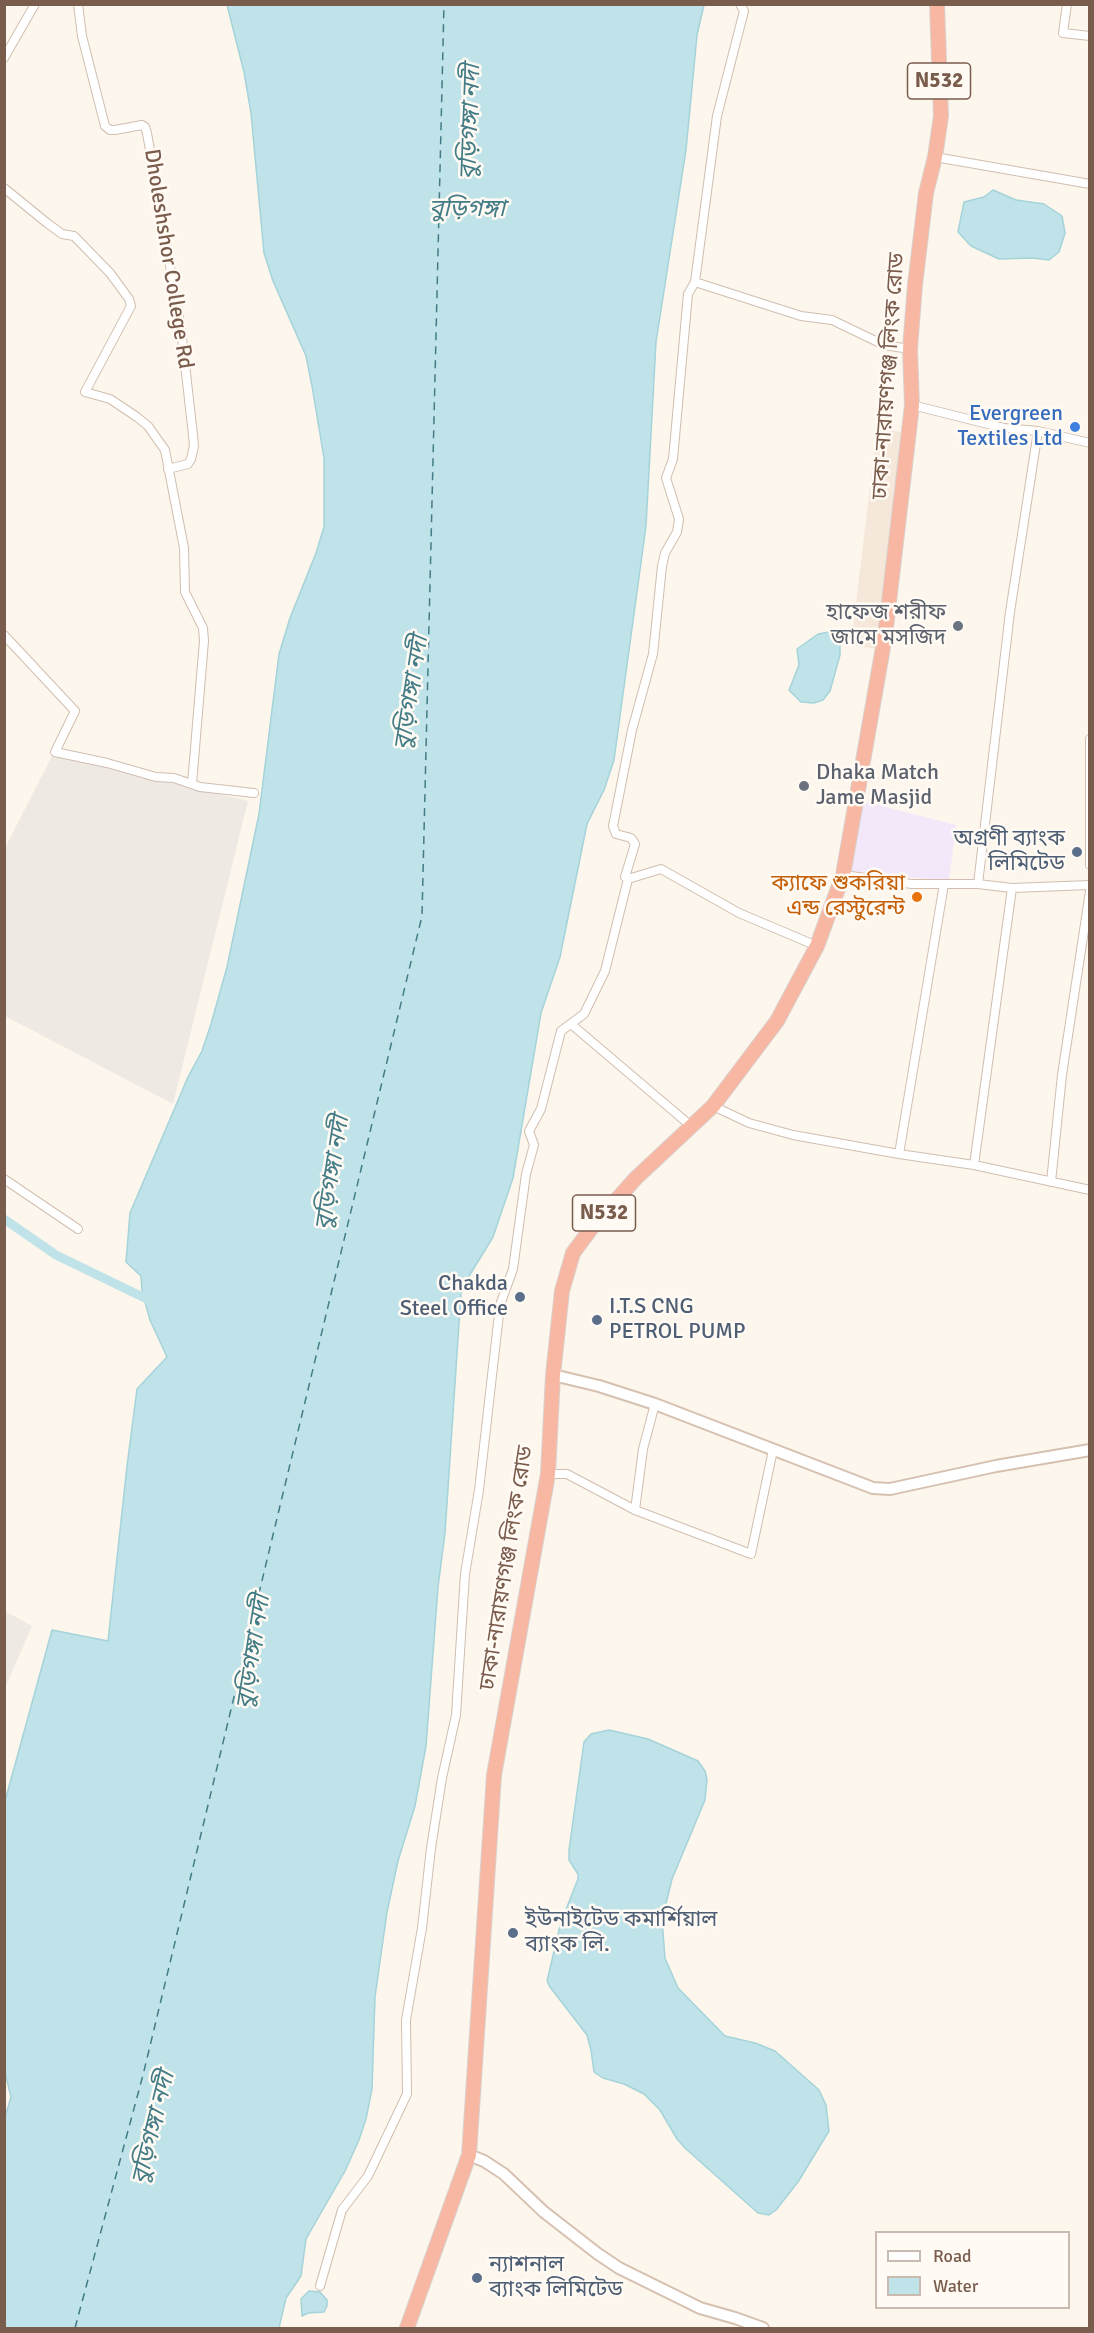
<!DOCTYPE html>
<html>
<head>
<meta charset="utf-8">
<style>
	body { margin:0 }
	#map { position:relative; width:1094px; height:2333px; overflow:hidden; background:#fdf6ec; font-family:Signika,sans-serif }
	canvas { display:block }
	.frame { position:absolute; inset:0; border:6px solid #7a5c4d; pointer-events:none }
	.legend { position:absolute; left:875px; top:2231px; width:195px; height:78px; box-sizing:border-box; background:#fffaf3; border:2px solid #cabbb1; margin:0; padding:8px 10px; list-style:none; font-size:18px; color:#7a5c4d }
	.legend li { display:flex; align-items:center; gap:12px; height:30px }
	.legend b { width:30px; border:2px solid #cabbb1 }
</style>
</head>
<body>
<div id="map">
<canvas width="1094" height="2333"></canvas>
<div class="frame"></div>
<ul class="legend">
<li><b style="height:8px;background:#fff"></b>Road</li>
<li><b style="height:16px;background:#bfe3e8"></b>Water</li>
</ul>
</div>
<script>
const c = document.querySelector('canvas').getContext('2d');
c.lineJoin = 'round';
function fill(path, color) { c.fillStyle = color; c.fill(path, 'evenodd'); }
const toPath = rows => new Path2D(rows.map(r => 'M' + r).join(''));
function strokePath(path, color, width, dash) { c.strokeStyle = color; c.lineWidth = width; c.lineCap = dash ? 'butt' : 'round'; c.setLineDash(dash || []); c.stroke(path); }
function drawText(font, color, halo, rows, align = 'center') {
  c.font = font + ' Signika,"Noto Sans Bengali",sans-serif'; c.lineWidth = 5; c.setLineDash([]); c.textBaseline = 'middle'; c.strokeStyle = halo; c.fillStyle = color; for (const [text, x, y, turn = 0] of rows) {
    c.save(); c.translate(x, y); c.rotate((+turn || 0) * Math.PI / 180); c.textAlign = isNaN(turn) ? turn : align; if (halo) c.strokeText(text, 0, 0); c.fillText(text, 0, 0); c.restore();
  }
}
const residential = toPath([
	[877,428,901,432,878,649,851,645]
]);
const industrial = toPath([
	[53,754,248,801,173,1104,5,1016,4,850],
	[5,1611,32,1626,5,1688]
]);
const education = toPath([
	[859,800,956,825,949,881,846,871]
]);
const water = toPath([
	[227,5,704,5,697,35,686,150,656,342,646,526,614,760,604,790,587,824,560,957,541,1013,513,1178,493,1237,466,1281,461,1294,445,1533,438,1587,426,1746,415,1806,398,1861,387,1912,375,1997,372,2089,366,2119,359,2140,345,2171,306,2239,301,2276,286,2298,279,2328,5,2328,4,2120,11,2097,4,2069,5,1801,52,1630,108,1641,127,1466,137,1389,167,1357,150,1320,142,1291,141,1276,126,1262,130,1213,188,1077,202,1051,211,1024,227,967,259,814,279,654,290,618,316,553,324,527,324,458,312,386,306,356,273,281,264,253,251,113,244,72,227,5],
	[993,190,1016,200,1044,204,1062,216,1065,233,1059,252,1049,260,1033,258,999,259,971,246,958,232,964,202,984,197,993,190],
	[829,632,840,640,840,655,830,691,823,700,814,703,801,702,789,690,799,665,797,649,818,634,829,632],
	[609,1730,648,1739,698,1761,705,1771,707,1780,705,1800,672,1879,662,1920,665,1958,678,1988,725,2036,755,2043,775,2051,819,2090,826,2105,829,2131,798,2182,776,2210,769,2215,758,2213,686,2149,677,2139,660,2110,644,2094,624,2084,603,2078,594,2072,591,2050,587,2035,550,1987,547,1981,561,1922,578,1879,578,1874,569,1860,569,1850,584,1742,591,1734,609,1730],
	[309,2291,320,2292,327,2300,327,2306,324,2312,308,2313,302,2316,301,2299,309,2291]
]);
const canal = toPath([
	[4,1219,56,1255,153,1302]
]);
const ferry = toPath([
	[75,2328,143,2075,422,916,444,4]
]);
const street = toPath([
	[78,4,82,36,105,126,110,130,115,130,142,125,145,127,147,133,181,329,193,435,194,446,191,459,188,464,168,469],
	[740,4,744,11,717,116,695,282,688,294,673,459,666,478,679,519,677,532,665,553,662,566,653,654,632,730,613,826,616,834,631,838,635,844,625,877,628,879,661,869,739,913,817,946],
	[1067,4,1063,33,1090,36],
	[4,58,35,4],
	[935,157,1090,184],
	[4,188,47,223,62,234,74,236,110,273,129,299,131,306,85,392,110,399,137,417,148,426,165,450,184,548,185,592,203,628,204,641,192,784],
	[695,282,801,316,832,320,884,345,910,349],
	[912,405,1004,428,1038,431,1090,443],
	[4,635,75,711,55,752,107,763,156,777,174,778,200,787,254,793],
	[1090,739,1090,865],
	[843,875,912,884,978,884,1012,888,1090,885],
	[978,884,1010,612,1038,431],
	[571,1024,691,1126],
	[713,1106,749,1123,793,1135,899,1154,974,1165,1090,1190],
	[899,1154,944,884],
	[974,1165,1012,888],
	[4,1179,78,1229],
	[1051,1182,1062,1075,1090,891],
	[548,1474,567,1474,635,1510,751,1554,773,1450],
	[635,1510,643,1449,655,1404],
	[320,2286,342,2210,368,2176,407,2094,406,2020,422,1928,431,1848,442,1778,456,1715,465,1574,479,1490,500,1305,513,1269,526,1174,534,1145,529,1131,541,1109,561,1031,584,1014,605,971,628,879]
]);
const secondary = toPath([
	[553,1375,599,1386,655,1404,873,1488,890,1489,996,1466,1090,1450],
	[469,2155,484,2161,504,2174,544,2212,598,2254,619,2268,700,2308,735,2318,763,2328]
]);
const highway = toPath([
	[407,2328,469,2155,494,1775,548,1474,553,1375,562,1291,573,1253,593,1226,636,1178,713,1106,777,1021,817,946,843,875,885,636,912,405,910,349,915,285,926,193,935,157,941,116,937,4]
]);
const markers = [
	[1075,427,6,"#3f7fe0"],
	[958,626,6,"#6b7280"],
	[804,786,6,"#6b7280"],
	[1077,852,6,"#5c6f8a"],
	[917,897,6,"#e8710a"],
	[520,1297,6,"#5c6f8a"],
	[597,1320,6,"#5c6f8a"],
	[513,1933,6,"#5c6f8a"],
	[477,2278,6,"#5c6f8a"]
];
const shields = [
	[939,81,63],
	[604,1213,63]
];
const shieldNames = [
	["N532",939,81],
	["N532",604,1213]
];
const streetNames = [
	["Dholeshshor College Rd",168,259,81],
	["ঢাকা-নারায়ণগঞ্জ লিংক রোড",889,376,-86],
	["ঢাকা-নারায়ণগঞ্জ লিংক রোড",507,1568,-81]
];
const shopNames = [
	["Evergreen",1063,414],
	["Textiles Ltd",1063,439]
];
const worshipNames = [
	["হাফেজ শরীফ",946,613],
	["জামে মসজিদ",946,638],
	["Dhaka Match",816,773,"left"],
	["Jame Masjid",816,798,"left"]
];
const serviceNames = [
	["অগ্রণী ব্যাংক",1065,839,"right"],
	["লিমিটেড",1065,864,"right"],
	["Chakda",508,1284,"right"],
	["Steel Office",508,1309,"right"],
	["I.T.S CNG",609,1307],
	["PETROL PUMP",609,1332],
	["ইউনাইটেড কমার্শিয়াল",525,1920],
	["ব্যাংক লি.",525,1945],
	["ন্যাশনাল",489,2265],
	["ব্যাংক লিমিটেড",489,2290]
];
const foodNames = [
	["ক্যাফে শুকরিয়া",905,884],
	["এন্ড রেস্টুরেন্ট",905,909]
];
const waterNames = [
	["বুড়িগঙ্গা নদী",471,122,-88],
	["বুড়িগঙ্গা",467,210],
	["বুড়িগঙ্গা নদী",412,693,-81],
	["বুড়িগঙ্গা নদী",333,1173,-81],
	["বুড়িগঙ্গা নদী",254,1652,-81],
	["বুড়িগঙ্গা নদী",154,2128,-76]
];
fill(residential, '#f5e8da');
fill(industrial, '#efe9e4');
fill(education, '#f3e8fa');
fill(water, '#bfe3e8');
strokePath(water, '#a5d3da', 1.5);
strokePath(canal, '#bfe3e8', 9);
strokePath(ferry, '#437c86', 1.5, [8, 6]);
strokePath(street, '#d1beb0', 10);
strokePath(secondary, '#d6c0b0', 14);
strokePath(highway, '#dad1cd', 16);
strokePath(street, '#fff', 8);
strokePath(secondary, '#fff', 10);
strokePath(highway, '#f7b7a3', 14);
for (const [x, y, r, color] of markers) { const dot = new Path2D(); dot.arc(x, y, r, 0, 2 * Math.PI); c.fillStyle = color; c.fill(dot); strokePath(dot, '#fffaf3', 2); }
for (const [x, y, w] of shields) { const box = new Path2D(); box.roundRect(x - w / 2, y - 18, w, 36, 4.5); c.fillStyle = '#fffaf3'; c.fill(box); strokePath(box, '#7a5c4d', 1.5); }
drawText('bold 21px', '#7a5c4d', null, shieldNames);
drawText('22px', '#7a5c4d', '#fffaf3', streetNames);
drawText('22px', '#366cbe', '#fffaf3', shopNames, 'right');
drawText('22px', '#5b616d', '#fffaf3', worshipNames, 'right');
drawText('22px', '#4e5e75', '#fffaf3', serviceNames, 'left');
drawText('22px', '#c56008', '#fffaf3', foodNames, 'right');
drawText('italic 24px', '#437c86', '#fffaf3', waterNames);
</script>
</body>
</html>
